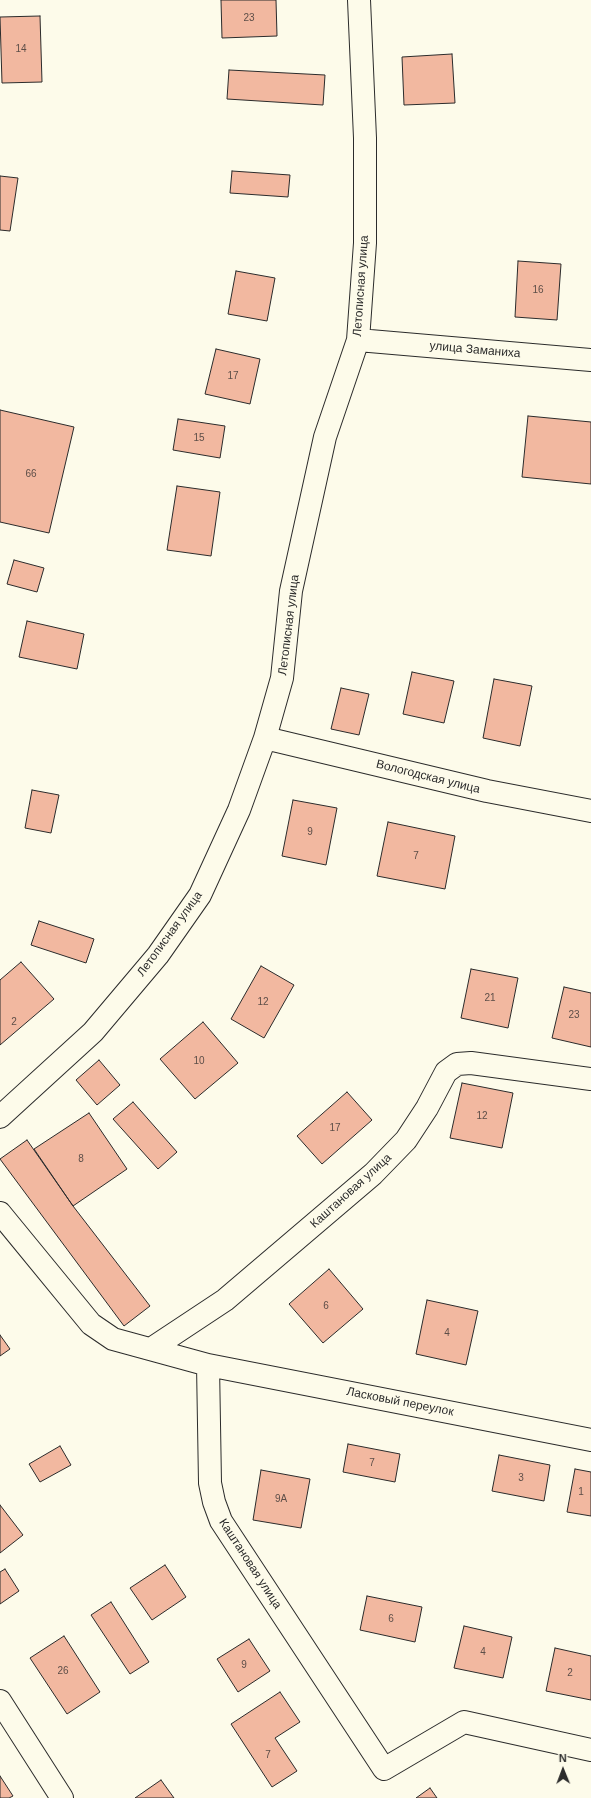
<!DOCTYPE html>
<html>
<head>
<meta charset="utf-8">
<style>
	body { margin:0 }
	#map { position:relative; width:591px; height:1798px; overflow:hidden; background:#fdfbea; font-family:Helvetica,sans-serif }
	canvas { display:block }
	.north { position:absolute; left:543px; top:1750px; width:40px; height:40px; -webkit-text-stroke:3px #fdfbea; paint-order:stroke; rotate:359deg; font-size:11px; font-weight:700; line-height:16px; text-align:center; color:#2b2b2b }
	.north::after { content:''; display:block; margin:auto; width:14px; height:18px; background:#2b2b2b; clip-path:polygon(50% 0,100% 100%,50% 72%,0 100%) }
</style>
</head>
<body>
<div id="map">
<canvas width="591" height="1798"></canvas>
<div class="north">N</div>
</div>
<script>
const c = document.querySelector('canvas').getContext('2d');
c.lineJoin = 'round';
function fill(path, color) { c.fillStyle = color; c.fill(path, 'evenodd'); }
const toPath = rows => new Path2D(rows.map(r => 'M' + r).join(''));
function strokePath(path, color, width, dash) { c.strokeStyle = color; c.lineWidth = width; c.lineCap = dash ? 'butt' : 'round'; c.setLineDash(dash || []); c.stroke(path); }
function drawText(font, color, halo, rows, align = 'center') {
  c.font = font + ' Helvetica,sans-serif'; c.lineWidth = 3; c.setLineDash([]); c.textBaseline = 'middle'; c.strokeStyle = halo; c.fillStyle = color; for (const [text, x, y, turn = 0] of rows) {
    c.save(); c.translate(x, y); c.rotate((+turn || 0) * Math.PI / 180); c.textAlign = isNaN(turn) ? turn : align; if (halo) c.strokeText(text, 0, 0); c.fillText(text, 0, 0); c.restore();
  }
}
const building = toPath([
	[221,0,276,0,277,36,222,38,221,0],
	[40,16,42,82,2,83,0,17,40,16],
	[452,54,455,103,404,105,402,57,452,54],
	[229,70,325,75,323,105,227,99,229,70],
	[232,171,290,175,288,197,230,193,232,171],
	[0,176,18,178,10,231,0,230,0,176],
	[518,261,561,264,557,320,515,317,518,261],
	[236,271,275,278,267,321,228,314,236,271],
	[216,349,260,359,250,404,205,394,216,349],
	[0,410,74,427,49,533,0,522,0,410],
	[528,416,591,422,591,484,522,477,528,416],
	[178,419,225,426,220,458,173,450,178,419],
	[177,486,220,492,211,556,167,550,177,486],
	[14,560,44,568,37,592,7,584,14,560],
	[27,621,84,634,77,669,19,657,27,621],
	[412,672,454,681,444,723,403,714,412,672],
	[494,679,532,686,520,746,483,738,494,679],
	[341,688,369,694,359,735,331,729,341,688],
	[32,790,59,795,51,833,25,828,32,790],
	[293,800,337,808,326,865,282,856,293,800],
	[388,822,455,836,445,889,377,876,388,822],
	[39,921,94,939,86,963,31,945,39,921],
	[21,962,54,999,0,1045,0,980,21,962],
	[261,966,294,985,264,1038,231,1019,261,966],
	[471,969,518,978,508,1028,461,1018,471,969],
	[564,987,591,993,591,1047,552,1038,564,987],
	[203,1022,238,1063,195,1099,160,1059,203,1022],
	[99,1060,120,1085,97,1105,76,1080,99,1060],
	[462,1083,513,1093,502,1148,450,1138,462,1083],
	[347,1092,372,1120,322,1164,297,1136,347,1092],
	[133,1102,177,1152,158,1169,113,1119,133,1102],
	[89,1113,127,1169,73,1206,34,1149,89,1113],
	[27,1140,73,1206,150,1306,124,1326,0,1159,27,1140],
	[329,1269,363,1309,323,1343,289,1304,329,1269],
	[427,1300,478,1311,466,1365,416,1354,427,1300],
	[0,1335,10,1349,0,1356,0,1335],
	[348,1444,400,1454,395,1482,343,1472,348,1444],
	[60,1446,71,1465,40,1482,29,1464,60,1446],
	[499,1455,550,1465,544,1501,492,1491,499,1455],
	[575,1469,591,1472,591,1516,567,1512,575,1469],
	[261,1470,310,1479,301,1528,253,1520,261,1470],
	[0,1505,23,1535,0,1553,0,1505],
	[165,1565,186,1597,152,1620,130,1588,165,1565],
	[5,1569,19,1591,0,1604,0,1572,5,1569],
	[367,1596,422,1607,415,1642,360,1630,367,1596],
	[111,1602,149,1662,130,1674,91,1615,111,1602],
	[464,1626,512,1637,503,1678,454,1668,464,1626],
	[64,1636,100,1692,67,1714,30,1658,64,1636],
	[249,1639,270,1671,238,1692,217,1659,249,1639],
	[555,1648,591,1656,591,1700,546,1691,555,1648],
	[280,1692,300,1722,275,1738,297,1771,272,1787,231,1724,280,1692],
	[0,1776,13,1796,9,1798,0,1798,0,1776],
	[161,1780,174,1798,135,1798,161,1780],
	[430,1788,437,1798,416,1798,430,1788]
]);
const minor = toPath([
	[358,340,591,360],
	[265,738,487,791,591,811],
	[0,1117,93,1032,158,955,200,895,239,810,265,738,282,678,291,591,325,437,358,340,365,243,365,138,359,0],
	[0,1213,91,1324,113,1339,208,1365,210,1483,214,1502,221,1521,384,1769,464,1722,591,1750],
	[151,1349,225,1300,373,1174,406,1140,427,1108,446,1072,457,1064,471,1063,591,1079],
	[208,1365,591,1440],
	[0,1701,62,1798]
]);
const numberNames = [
	["23",249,18],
	["14",21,49],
	["16",538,290],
	["17",233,376],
	["15",199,438],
	["66",31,474],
	["9",310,832],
	["7",416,856],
	["21",490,998],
	["12",263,1002],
	["23",574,1015],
	["2",14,1022],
	["10",199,1061],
	["12",482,1116],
	["17",335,1128],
	["8",81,1159],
	["6",326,1306],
	["4",447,1333],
	["7",372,1463],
	["3",521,1478],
	["1",581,1492],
	["9А",281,1499],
	["6",391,1619],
	["4",483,1652],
	["9",244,1665],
	["26",63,1671],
	["2",570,1673],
	["7",268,1755]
];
const streetNames = [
	["Летописная улица",361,286,-86],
	["улица Заманиха",475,350,5],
	["Летописная улица",289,625,-83],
	["Вологодская улица",428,777,14],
	["Летописная улица",170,934,-54],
	["Каштановая улица",351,1191,-42],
	["Ласковый переулок",400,1402,11],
	["Каштановая улица",250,1564,57]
];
fill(building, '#f2b8a0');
strokePath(building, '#2b2b2b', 1);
strokePath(minor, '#2b2b2b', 24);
strokePath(minor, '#fdfbea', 22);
drawText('10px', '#5d4e48', null, numberNames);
drawText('12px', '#2b2b2b', '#fdfbea', streetNames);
</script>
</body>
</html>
